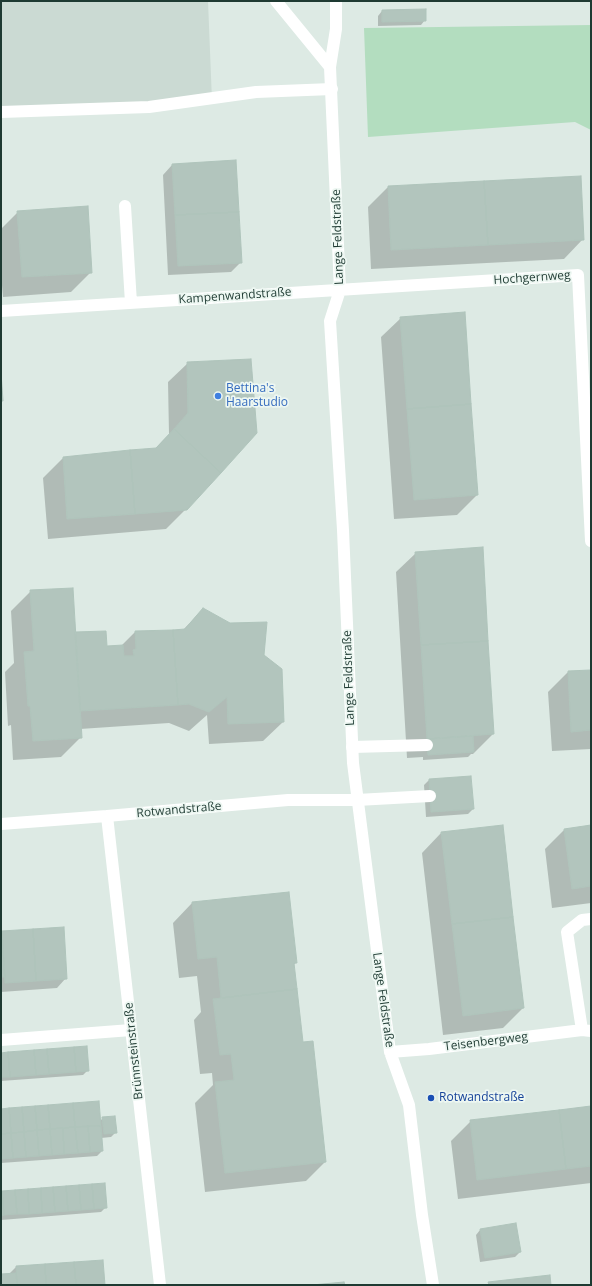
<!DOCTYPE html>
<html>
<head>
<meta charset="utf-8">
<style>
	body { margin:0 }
	#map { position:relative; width:592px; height:1286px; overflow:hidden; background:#ddeae4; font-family:"Open Sans",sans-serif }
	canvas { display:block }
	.frame { position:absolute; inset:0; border:2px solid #1e3a32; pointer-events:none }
</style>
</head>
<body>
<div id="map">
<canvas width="592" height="1286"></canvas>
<div class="frame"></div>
</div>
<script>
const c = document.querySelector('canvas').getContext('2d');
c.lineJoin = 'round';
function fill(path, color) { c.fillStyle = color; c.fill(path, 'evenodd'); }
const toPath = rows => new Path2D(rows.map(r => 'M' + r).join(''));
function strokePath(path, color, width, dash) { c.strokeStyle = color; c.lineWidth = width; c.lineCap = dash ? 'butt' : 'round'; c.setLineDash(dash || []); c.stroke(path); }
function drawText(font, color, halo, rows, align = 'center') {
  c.font = font + ' "Open Sans",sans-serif'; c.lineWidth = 3.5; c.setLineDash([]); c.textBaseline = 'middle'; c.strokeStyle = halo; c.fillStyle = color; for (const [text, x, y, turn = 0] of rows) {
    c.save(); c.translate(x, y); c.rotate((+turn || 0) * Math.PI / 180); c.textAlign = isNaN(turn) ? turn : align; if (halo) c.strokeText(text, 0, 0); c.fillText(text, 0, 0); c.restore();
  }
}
const built = toPath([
	[1,1,208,1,212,101,1,117]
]);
const green = toPath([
	[591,25,591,130,575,122,368,137,364,28]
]);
const shadow = toPath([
	[382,11,425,20,421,25,378,26,378,16],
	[172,165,241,262,231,272,168,275,163,175],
	[580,178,583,239,564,259,371,269,368,207,388,187],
	[18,212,91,272,71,292,3,297,1,274,1,229],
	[401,318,477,495,457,515,394,519,381,337],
	[250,360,186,509,166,529,48,539,43,478,63,458,155,449,169,434,168,382,188,363],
	[416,553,493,734,473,754,471,754,468,757,423,760,423,757,407,758,396,572],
	[31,591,75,634,106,647,121,646,135,632,183,630,203,609,263,656,283,722,263,741,209,744,207,715,189,731,169,723,80,729,81,737,61,757,13,760,11,725,8,726,5,672,14,663,11,611],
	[591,671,591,749,552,751,548,692,568,672],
	[470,777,473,809,468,814,426,817,424,785,429,780],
	[591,826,591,903,552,908,545,849,564,830],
	[441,833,523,1008,503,1028,443,1035,422,853],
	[192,903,296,963,293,965,302,1043,325,1162,306,1181,205,1192,195,1103,213,1085,212,1073,200,1074,194,1020,201,1012,197,976,179,978,173,923],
	[63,929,66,978,57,988,1,992,1,932],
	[1,1054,88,1070,83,1075,1,1081],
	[591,1107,591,1183,458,1199,451,1141,471,1121],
	[1,1110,100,1121,103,1118,116,1132,111,1137,101,1138,102,1151,97,1156,1,1163],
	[1,1192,106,1207,101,1212,1,1220],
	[480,1230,520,1252,515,1257,480,1262,476,1235],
	[16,1267,104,1285,1,1285,1,1275,8,1275]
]);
const building = toPath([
	[426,9,426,21,382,22,382,10,426,9],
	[236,160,239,212,175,215,172,164,236,160],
	[581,176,584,240,488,245,484,181,581,176],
	[484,181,488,245,391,250,388,186,484,181],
	[88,206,92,273,22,277,17,211,88,206],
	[239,212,242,263,178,266,175,215,239,212],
	[465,312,471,404,407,409,400,317,465,312],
	[251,359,257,433,221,473,174,429,188,413,187,362,251,359],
	[1,372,3,401,1,401,1,372],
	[471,404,478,495,414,500,407,409,471,404],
	[174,429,221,473,187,510,135,514,130,450,156,448,174,429],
	[130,450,135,514,67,519,63,457,130,450],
	[483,547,488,641,421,645,415,552,483,547],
	[73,588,82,738,33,741,30,706,28,706,24,652,34,651,30,590,73,588],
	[203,608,230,623,267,622,264,655,282,669,284,722,228,724,227,697,209,712,189,704,178,705,173,630,185,629,203,608],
	[173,630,178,705,80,711,75,632,106,631,107,646,123,645,124,656,134,656,133,650,136,649,135,631,173,630],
	[488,641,494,734,427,739,421,645,488,641],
	[591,670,591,730,571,732,568,671,591,670],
	[473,736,474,752,428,755,427,739,473,736],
	[471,776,474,809,431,812,429,779,471,776],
	[503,825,513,917,452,924,441,832,503,825],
	[591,825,591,886,572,889,564,829,591,825],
	[289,892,297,963,294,963,297,989,221,998,217,957,198,959,192,902,289,892],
	[513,917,524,1008,463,1016,452,924,513,917],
	[1,926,5,977,1,977,1,926],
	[64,927,67,979,36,981,33,929,64,927],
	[33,929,36,981,5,983,2,931,33,929],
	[297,989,303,1042,313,1041,326,1162,225,1173,215,1082,234,1080,231,1054,220,1055,213,999,297,989],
	[87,1046,89,1071,76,1072,74,1047,87,1046],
	[74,1047,76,1072,49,1074,47,1049,74,1047],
	[47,1049,49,1074,36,1075,34,1050,47,1049],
	[34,1050,36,1075,10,1077,8,1052,34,1050],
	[8,1052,10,1077,1,1077,1,1053,8,1052],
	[99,1101,101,1126,75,1127,73,1103,99,1101],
	[73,1103,75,1127,50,1129,48,1105,73,1103],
	[48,1105,50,1129,37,1130,35,1106,48,1105],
	[35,1106,37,1130,24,1132,22,1107,35,1106],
	[591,1106,591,1166,566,1169,559,1110,591,1106],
	[22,1107,24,1132,11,1133,9,1108,22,1107],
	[9,1108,11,1133,1,1134,1,1109,9,1108],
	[559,1110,566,1169,477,1180,470,1120,559,1110],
	[115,1116,117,1133,104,1134,102,1117,115,1116],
	[88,1126,90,1152,78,1153,75,1127,88,1126],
	[88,1126,101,1126,103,1151,90,1152,88,1126],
	[75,1127,78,1153,64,1154,63,1128,75,1127],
	[63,1128,64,1154,52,1155,50,1129,63,1128],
	[50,1129,52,1155,39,1156,37,1130,50,1129],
	[37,1130,39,1156,26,1157,24,1132,37,1130],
	[24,1132,26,1157,13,1158,11,1133,24,1132],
	[11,1133,13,1158,1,1159,1,1134,11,1133],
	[105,1183,107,1208,94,1209,92,1184,105,1183],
	[92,1184,94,1209,81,1210,79,1185,92,1184],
	[79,1185,81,1210,68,1211,66,1186,79,1185],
	[66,1186,68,1211,55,1212,53,1187,66,1186],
	[53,1187,55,1212,42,1213,41,1188,53,1187],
	[41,1188,42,1213,29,1214,28,1189,41,1188],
	[28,1189,29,1214,17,1214,15,1190,28,1189],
	[15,1190,17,1214,4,1215,2,1191,15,1190],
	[1,1191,2,1191,4,1215,1,1216,1,1191],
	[516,1223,521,1252,485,1258,480,1229,516,1223],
	[103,1260,105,1285,76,1285,74,1262,103,1260],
	[74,1262,76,1285,46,1285,45,1264,74,1262],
	[45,1264,46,1285,17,1285,16,1266,45,1264],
	[16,1273,17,1285,1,1285,1,1274,16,1273],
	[550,1275,551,1285,489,1285,488,1282,550,1275],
	[344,1282,345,1285,312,1285,344,1282]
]);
const lane = toPath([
	[1,112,149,107,256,92,332,89],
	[352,747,427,745],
	[357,800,430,796],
	[1,1040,131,1030]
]);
const street = toPath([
	[276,1,330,67],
	[336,1,336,29,330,67,340,290,330,321,343,530,353,763,390,1052,409,1105,422,1215,433,1285],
	[125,206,131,303],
	[1,311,578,275,591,541],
	[107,816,160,1285],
	[1,824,107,816,288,800,357,800],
	[582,1030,567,932,582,920,591,919],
	[390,1052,429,1049,582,1030,591,1031]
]);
const markers = [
	[218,396,4,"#3f7fe0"],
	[431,1098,4,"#1a4fb4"]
];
const streetNames = [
	["Lange Feldstraße",338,237,-92],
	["Hochgernweg",532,278,-4],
	["Kampenwandstraße",235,296,-4],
	["Lange Feldstraße",349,678,-92],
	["Rotwandstraße",179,810,-5],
	["Lange Feldstraße",383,1000,82],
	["Teisenbergweg",486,1042,-7],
	["Brünnsteinstraße",134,1051,-96]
];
const shopNames = [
	["Bettina's",226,389],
	["Haarstudio",226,403]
];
const transitNames = [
	["Rotwandstraße",439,1098]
];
fill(built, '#cbdad3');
fill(green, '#b3ddbf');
fill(shadow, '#0003');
fill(building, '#b2c5bd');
strokePath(building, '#afc4bb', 1);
strokePath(lane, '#fff', 12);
strokePath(street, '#fff', 12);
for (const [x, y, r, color] of markers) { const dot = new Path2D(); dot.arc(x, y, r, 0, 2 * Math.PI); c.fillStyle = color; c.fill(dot); strokePath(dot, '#edf7f2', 1.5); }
drawText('12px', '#1e3a32', '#edf7f2', streetNames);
drawText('12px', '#366cbe', '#edf7f2', shopNames, 'left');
drawText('12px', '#164399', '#edf7f2', transitNames, 'left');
</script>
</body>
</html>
